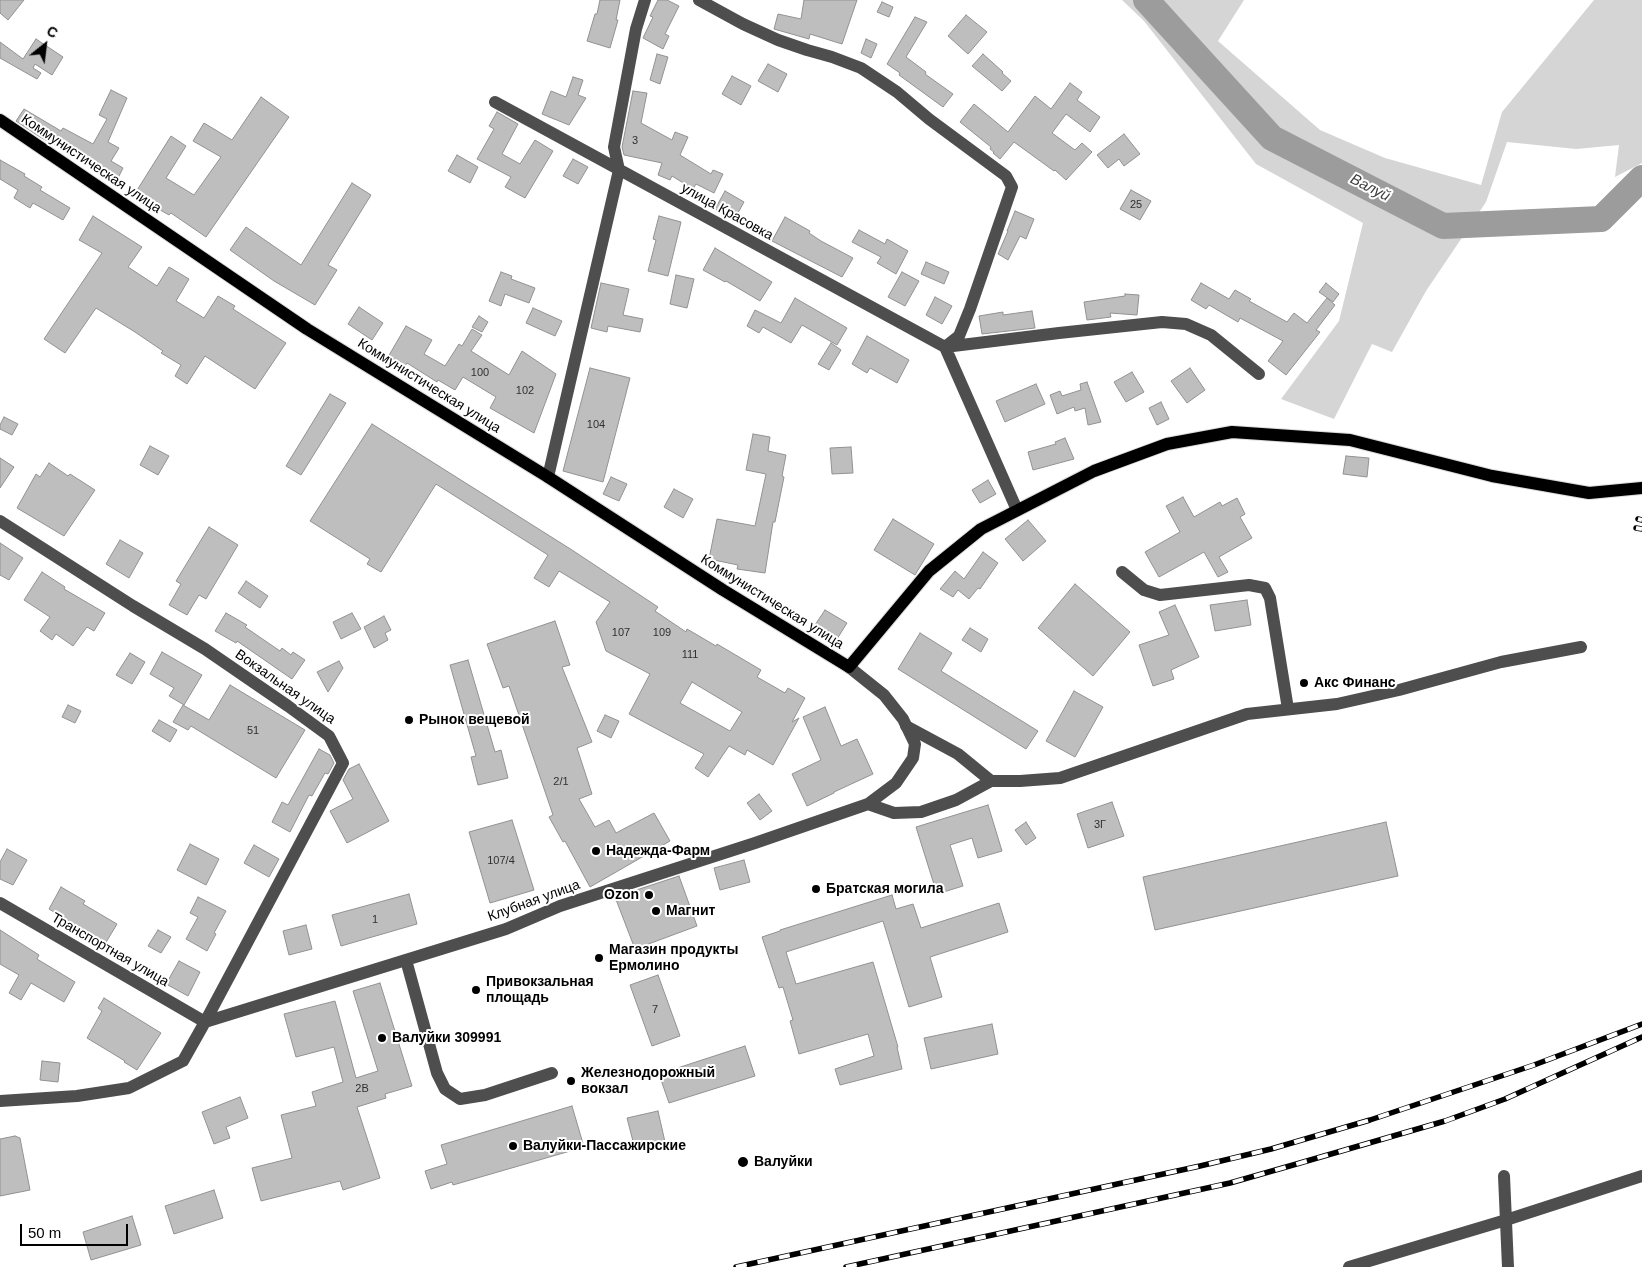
<!DOCTYPE html>
<html>
<head>
<meta charset="utf-8">
<style>
	body { margin:0 }
	#map { position:relative; width:1642px; height:1267px; overflow:hidden; background:#fff; font-family:Helvetica,sans-serif }
	canvas { display:block }
	.north { position:absolute; left:20px; top:20px; width:50px; height:50px; -webkit-text-stroke:4px #fff; paint-order:stroke; rotate:29deg; font-size:14px; font-weight:700; line-height:20px; text-align:center; color:#000 }
	.north::after { content:''; display:block; margin:auto; width:18px; height:22px; background:#000; clip-path:polygon(50% 0,100% 100%,50% 72%,0 100%) }
	.scale { position:absolute; left:20px; top:1224px; width:108px; height:22px; box-sizing:border-box; border:2px solid #000; border-top:0; padding-left:6px; font-size:15px; line-height:18px; white-space:nowrap; color:#000; -webkit-text-stroke:4px #fff; paint-order:stroke }
</style>
</head>
<body>
<div id="map">
<canvas width="1642" height="1267"></canvas>
<div class="north">С</div>
<div class="scale">50 m</div>
</div>
<script>
const c = document.querySelector('canvas').getContext('2d');
c.lineJoin = 'round';
function fill(path, color) { c.fillStyle = color; c.fill(path, 'evenodd'); }
const toPath = rows => new Path2D(rows.map(r => 'M' + r).join(''));
function strokePath(path, color, width, dash) { c.strokeStyle = color; c.lineWidth = width; c.lineCap = dash ? 'butt' : 'round'; c.setLineDash(dash || []); c.stroke(path); }
function drawText(font, color, halo, rows, align = 'center') {
  c.font = font + ' Helvetica,sans-serif'; c.lineWidth = 4; c.setLineDash([]); c.textBaseline = 'middle'; c.strokeStyle = halo; c.fillStyle = color; for (const [text, x, y, turn = 0] of rows) {
    c.save(); c.translate(x, y); c.rotate((+turn || 0) * Math.PI / 180); c.textAlign = isNaN(turn) ? turn : align; if (halo) c.strokeText(text, 0, 0); c.fillText(text, 0, 0); c.restore();
  }
}
const green = toPath([
	[1122,0,1244,0,1218,41,1320,130,1385,158,1481,185,1502,112,1594,0,1642,0,1642,163,1615,177,1619,145,1576,149,1507,142,1486,202,1426,291,1392,352,1372,344,1334,419,1281,399,1339,321,1363,223,1256,164,1144,21]
]);
const river = toPath([
	[1146,0,1272,138,1443,226,1601,219,1642,178]
]);
const building = toPath([
	[0,0,24,0,8,20,0,13,0,0],
	[600,0,620,0,616,20,618,20,610,48,587,41,595,14,597,14,600,0],
	[658,0,667,0,679,6,665,34,669,36,663,49,643,38,653,17,650,16,658,0],
	[804,0,857,0,842,44,810,34,809,39,774,29,778,14,801,19,804,0],
	[882,2,893,7,889,17,877,12,882,2],
	[966,15,987,32,968,54,948,36,966,15],
	[915,17,927,22,906,57,926,72,925,74,953,94,943,107,899,75,900,73,887,64,915,17],
	[36,39,63,57,52,75,35,64,33,68,41,73,37,79,0,58,0,42,23,59,36,39],
	[866,39,877,44,871,58,861,53,866,39],
	[657,54,668,57,660,84,650,80,657,54],
	[983,54,1003,72,1002,73,1011,81,1002,91,972,66,983,54],
	[768,64,787,74,778,92,758,81,768,64],
	[732,76,751,86,741,105,722,94,732,76],
	[573,77,583,80,578,95,586,98,569,125,542,114,551,91,566,97,573,77],
	[1070,83,1082,92,1077,100,1100,117,1090,132,1066,114,1052,133,1075,150,1082,143,1092,152,1066,180,1055,170,1054,171,1014,142,1000,159,993,153,994,152,990,149,991,147,960,122,974,104,1008,132,1035,96,1051,109,1070,83],
	[111,90,127,98,108,142,119,148,111,161,123,168,118,178,74,153,73,155,40,137,16,121,24,109,61,131,63,128,93,144,107,119,99,115,111,90],
	[633,91,647,93,641,123,672,140,675,132,688,137,680,155,711,174,713,170,723,174,714,193,696,184,693,189,672,176,670,180,658,175,662,163,624,155,622,147,633,91],
	[261,97,289,117,206,237,171,213,169,215,134,195,171,136,186,146,166,178,194,195,221,157,193,141,204,123,232,140,261,97],
	[497,112,518,124,502,154,520,164,535,140,553,151,525,198,505,187,511,177,477,159,494,129,489,126,497,112],
	[1124,134,1140,154,1124,166,1119,159,1108,168,1097,155,1124,134],
	[457,155,478,167,470,183,448,171,457,155],
	[573,159,588,167,578,184,563,176,573,159],
	[0,160,25,174,24,176,42,187,40,190,70,208,63,220,33,203,30,208,14,198,18,190,0,179,0,160],
	[352,183,371,195,328,265,337,270,315,305,274,281,230,250,246,227,301,265,352,183],
	[1131,190,1151,201,1140,220,1120,209,1131,190],
	[725,191,744,202,734,220,715,209,725,191],
	[1015,211,1034,219,1026,239,1020,236,1008,260,998,254,1008,231,1007,231,1015,211],
	[93,216,142,247,128,267,157,286,169,267,189,279,176,301,204,318,218,296,235,306,233,309,286,343,255,389,205,356,187,384,175,376,181,365,161,353,163,351,135,332,96,308,65,353,44,339,102,253,79,240,93,216],
	[659,216,681,222,668,276,648,271,656,240,653,239,659,216],
	[785,217,810,231,809,233,821,241,853,258,842,277,772,241,785,217],
	[859,230,885,244,887,239,908,251,896,274,877,263,881,257,852,242,859,230],
	[715,248,772,282,760,301,726,281,725,282,703,270,715,248],
	[926,262,949,272,944,284,921,274,926,262],
	[501,272,512,276,511,279,535,288,529,303,505,294,501,306,489,301,501,272],
	[902,272,919,281,905,306,888,297,902,272],
	[676,275,694,279,687,308,670,304,676,275],
	[601,283,629,289,623,315,643,319,640,332,608,326,607,332,591,328,601,283],
	[1201,283,1229,299,1235,290,1251,299,1249,301,1287,322,1294,313,1307,323,1327,298,1335,305,1316,330,1320,332,1286,375,1268,361,1283,341,1240,318,1238,322,1209,305,1206,309,1191,300,1201,283],
	[1326,283,1339,294,1333,302,1319,292,1326,283],
	[1125,294,1139,295,1137,315,1110,313,1111,317,1087,320,1084,302,1125,296,1125,294],
	[935,297,952,306,942,324,926,315,935,297],
	[795,298,847,328,837,345,802,325,791,343,763,327,759,333,747,326,755,310,781,323,795,298],
	[359,307,383,323,372,340,348,324,359,307],
	[533,308,562,321,555,336,526,323,533,308],
	[1032,311,1035,328,982,334,979,316,1003,312,1003,315,1032,311],
	[479,316,488,322,482,332,472,327,479,316],
	[406,326,432,340,424,354,445,366,459,344,462,346,472,329,482,335,471,351,509,375,522,351,556,374,534,433,490,408,496,397,463,377,455,390,438,380,437,382,407,363,405,366,388,357,406,326],
	[867,336,909,360,897,383,870,368,867,373,852,364,867,336],
	[831,343,841,350,829,370,818,364,831,343],
	[590,368,630,378,603,482,563,471,590,368],
	[1190,368,1205,390,1187,403,1171,381,1190,368],
	[1132,372,1144,392,1126,402,1114,382,1132,372],
	[1087,382,1101,422,1088,425,1085,408,1075,411,1074,407,1057,414,1050,395,1060,391,1062,396,1081,390,1080,384,1087,382],
	[1036,384,1045,404,1005,422,996,401,1036,384],
	[330,394,346,403,301,475,286,466,330,394],
	[1161,402,1169,419,1157,425,1149,408,1161,402],
	[4,417,18,424,12,435,0,429,0,425,4,417],
	[372,424,572,550,658,607,655,611,686,632,687,629,716,646,717,644,761,670,757,677,785,693,788,688,805,698,792,722,799,718,773,765,747,750,745,755,729,746,708,777,695,768,704,754,629,714,650,674,606,651,596,622,610,602,559,571,549,587,534,578,548,555,436,484,381,572,367,564,370,559,310,521,372,424],
	[692,682,742,712,730,731,680,703,692,682],
	[753,434,770,437,768,451,786,455,782,476,784,477,775,522,773,522,765,573,737,569,738,565,709,559,717,519,755,526,766,474,746,470,753,434],
	[1065,438,1074,459,1033,470,1028,452,1056,444,1055,442,1065,438],
	[150,446,169,456,158,475,140,465,150,446],
	[851,447,853,473,832,474,830,448,851,447],
	[1346,456,1369,458,1367,477,1343,474,1346,456],
	[0,458,14,467,0,488,0,458],
	[49,463,68,476,70,474,95,490,64,536,17,508,36,474,40,477,49,463],
	[611,477,627,484,619,501,603,494,611,477],
	[988,480,996,494,980,503,972,490,988,480],
	[674,489,693,499,683,518,664,507,674,489],
	[1183,497,1194,517,1220,502,1222,506,1237,498,1245,514,1240,517,1252,538,1219,557,1228,572,1218,577,1204,552,1159,577,1145,552,1180,532,1166,506,1183,497],
	[893,519,934,544,915,575,874,550,893,519],
	[1028,520,1046,541,1023,561,1005,539,1028,520],
	[209,527,238,545,206,599,199,595,187,615,169,605,181,584,176,581,209,527],
	[120,540,143,553,129,578,106,564,120,540],
	[0,543,23,558,9,580,0,575,0,543],
	[983,552,998,563,980,589,978,588,969,599,958,590,953,597,940,589,955,571,964,579,983,552],
	[42,572,65,587,64,589,105,613,94,631,87,627,73,646,56,634,52,640,40,631,50,617,24,600,42,572],
	[246,581,268,596,260,608,238,593,246,581],
	[1075,584,1130,632,1093,676,1038,628,1075,584],
	[1247,600,1251,625,1215,631,1210,605,1247,600],
	[1175,605,1199,657,1171,670,1174,679,1153,686,1139,645,1169,635,1159,612,1175,605],
	[825,610,847,623,837,639,815,625,825,610],
	[226,613,247,625,245,627,280,651,282,648,291,655,293,652,305,660,292,679,237,641,236,643,215,631,226,613],
	[352,613,361,629,341,639,333,622,352,613],
	[384,616,391,630,385,633,388,640,374,648,364,627,384,616],
	[555,621,570,665,562,667,592,742,577,748,592,794,579,799,595,827,609,820,616,833,654,813,670,841,590,887,565,841,563,842,549,817,553,815,509,686,503,688,487,644,555,621],
	[970,628,988,639,981,652,962,640,970,628],
	[920,633,952,653,941,671,1038,731,1026,749,898,669,920,633],
	[162,652,202,675,184,705,169,696,174,688,150,674,162,652],
	[130,653,145,662,132,684,116,675,130,653],
	[468,660,495,752,501,750,508,778,478,785,471,757,476,756,450,665,468,660],
	[339,661,343,668,328,692,317,672,339,661],
	[230,685,305,730,276,778,191,726,188,730,173,722,183,705,209,720,230,685],
	[1074,691,1103,707,1075,757,1046,741,1074,691],
	[68,705,81,711,75,723,62,717,68,705],
	[825,707,841,746,857,739,873,774,834,792,834,793,807,806,792,774,821,760,803,717,825,707],
	[605,715,619,721,611,738,597,731,605,715],
	[159,720,177,730,170,742,152,731,159,720],
	[319,749,330,755,334,763,328,774,325,773,312,796,309,795,290,832,272,822,282,802,288,805,319,749],
	[359,764,389,821,347,843,330,811,353,799,343,780,349,769,359,764],
	[759,794,772,811,760,820,747,803,759,794],
	[1112,802,1124,836,1088,848,1077,814,1112,802],
	[988,805,1002,851,978,858,972,838,950,845,963,886,937,894,916,827,988,805],
	[512,820,534,890,490,903,469,832,512,820],
	[1026,822,1036,838,1026,845,1015,830,1026,822],
	[1386,822,1398,876,1155,930,1143,877,1386,822],
	[190,844,219,859,206,885,177,870,190,844],
	[254,845,279,859,269,877,244,863,254,845],
	[7,849,27,860,13,885,0,879,0,862,7,849],
	[744,860,750,882,720,890,714,868,744,860],
	[679,876,697,926,635,949,615,897,679,876],
	[61,887,85,901,83,904,117,924,105,944,49,909,61,887],
	[409,894,417,924,341,946,332,915,409,894],
	[892,895,896,909,913,904,921,928,999,903,1008,932,930,957,942,997,909,1007,883,921,786,952,796,984,873,962,898,1047,897,1047,902,1069,840,1085,835,1069,874,1056,868,1034,799,1054,790,1021,793,1020,783,987,779,988,762,937,780,931,780,930,892,895],
	[198,897,226,911,214,933,216,934,207,951,186,939,198,917,190,913,198,897],
	[306,925,312,949,289,955,283,931,306,925],
	[0,930,39,955,37,959,75,982,64,1002,31,983,21,1000,9,993,19,975,0,964,0,930],
	[158,930,171,937,161,953,148,946,158,930],
	[179,961,200,972,188,996,166,984,179,961],
	[658,975,680,1036,652,1046,630,985,658,975],
	[380,983,412,1086,385,1094,386,1098,357,1107,380,1178,343,1190,340,1181,261,1201,252,1168,292,1158,281,1115,316,1106,312,1092,343,1082,334,1047,296,1057,284,1014,335,1001,356,1078,378,1071,353,991,380,983],
	[104,998,161,1033,137,1070,124,1062,125,1061,87,1038,102,1011,98,1008,104,998],
	[992,1024,998,1054,931,1069,924,1038,992,1024],
	[745,1046,755,1076,669,1103,659,1074,745,1046],
	[42,1061,60,1063,58,1082,40,1080,42,1061],
	[240,1097,248,1118,226,1127,230,1138,214,1144,202,1112,240,1097],
	[572,1106,584,1147,453,1185,452,1182,431,1189,425,1171,447,1164,441,1145,572,1106],
	[658,1111,665,1142,635,1149,627,1118,658,1111],
	[15,1136,20,1138,30,1190,0,1196,0,1139,15,1136],
	[214,1190,223,1218,174,1234,165,1206,214,1190],
	[132,1216,141,1245,91,1260,83,1232,132,1216]
]);
const minor = toPath([
	[699,0,743,24,778,40,807,50,832,57,861,68,897,92,929,119,1006,176,1012,187,970,309,959,336,945,347],
	[495,102,945,347],
	[945,347,1059,333,1162,322,1186,324,1211,335,1259,374],
	[945,347,1017,510],
	[548,477,619,170,614,147,636,29,645,0],
	[0,521,133,606,205,649,288,706,329,736,343,763,205,1022,183,1061,129,1088,77,1096,0,1101],
	[1122,572,1144,590,1160,595,1249,585,1265,588,1270,598,1288,709],
	[906,726,958,754,991,781],
	[868,804,894,813,921,812,956,800,991,781,1020,781,1060,778,1247,714,1337,704,1399,690,1501,662,1581,647],
	[0,903,205,1022],
	[406,960,437,1073,445,1089,460,1099,485,1095,552,1073],
	[205,1022,506,929,560,906,755,843,868,804,896,783,913,758,915,744,903,719,884,695,849,667],
	[1504,1176,1508,1267],
	[1349,1267,1506,1220,1642,1176]
]);
const major = toPath([
	[0,120,307,329,548,477,723,590,849,667,929,571,981,529,1094,471,1167,444,1232,432,1350,440,1492,476,1589,493,1642,488]
]);
const rail = toPath([
	[1638,519,1642,520],
	[1636,528,1642,529],
	[736,1267,1200,1166,1271,1149,1370,1120,1534,1065,1642,1024],
	[846,1267,1230,1183,1293,1165,1445,1121,1505,1099,1642,1037]
]);
const markers = [
	[1304,683,5,"#000"],
	[409,720,5,"#000"],
	[596,851,5,"#000"],
	[816,889,5,"#000"],
	[649,895,5,"#000"],
	[656,911,5,"#000"],
	[599,958,5,"#000"],
	[476,990,5,"#000"],
	[382,1038,5,"#000"],
	[571,1081,5,"#000"],
	[513,1146,5,"#000"],
	[743,1162,6,"#000"]
];
const numberNames = [
	["3",635,141],
	["25",1136,205],
	["100",480,373],
	["102",525,391],
	["104",596,425],
	["107",621,633],
	["109",662,633],
	["111",690,655],
	["51",253,731],
	["2/1",561,782],
	["3Г",1100,825],
	["107/4",501,861],
	["1",375,920],
	["7",655,1010],
	["2В",362,1089]
];
const streetNames = [
	["Коммунистическая улица",91,164,34],
	["улица Красовка",727,212,29],
	["Коммунистическая улица",429,386,32],
	["Коммунистическая улица",772,602,32],
	["Вокзальная улица",285,687,35],
	["Клубная улица",534,901,-20],
	["Транспортная улица",110,950,30]
];
const poiNames = [
	["Акс Финанс",1314,683],
	["Рынок вещевой",419,720],
	["Надежда-Фарм",606,851],
	["Братская могила",826,889],
	["Ozon",639,895,"right"],
	["Магнит",666,911],
	["Магазин продукты",609,950],
	["Ермолино",609,966],
	["Привокзальная",486,982],
	["площадь",486,998],
	["Валуйки 309991",392,1038],
	["Железнодорожный",581,1073],
	["вокзал",581,1089],
	["Валуйки-Пассажирские",523,1146],
	["Валуйки",754,1162]
];
const waterNames = [
	["Валуй",1370,188,27]
];
fill(green, '#d5d5d5');
strokePath(river, '#9c9c9c', 26);
fill(building, '#bebebe');
strokePath(building, '#929292', 1);
strokePath(major, '#dbdbdb', 14);
strokePath(minor, '#4e4e4e', 12);
strokePath(major, '#000', 12);
strokePath(rail, '#000', 5.5);
strokePath(rail, '#fff', 4, [11]);
for (const [x, y, r, color] of markers) { const dot = new Path2D(); dot.arc(x, y, r, 0, 2 * Math.PI); c.fillStyle = color; c.fill(dot); strokePath(dot, '#fff', 2); }
drawText('11px', '#303030', null, numberNames);
drawText('14px', '#000', '#fff', streetNames);
drawText('bold 14px', '#000', '#fff', poiNames, 'left');
drawText('italic 15px', '#3d3d3d', '#fff', waterNames);
</script>
</body>
</html>
